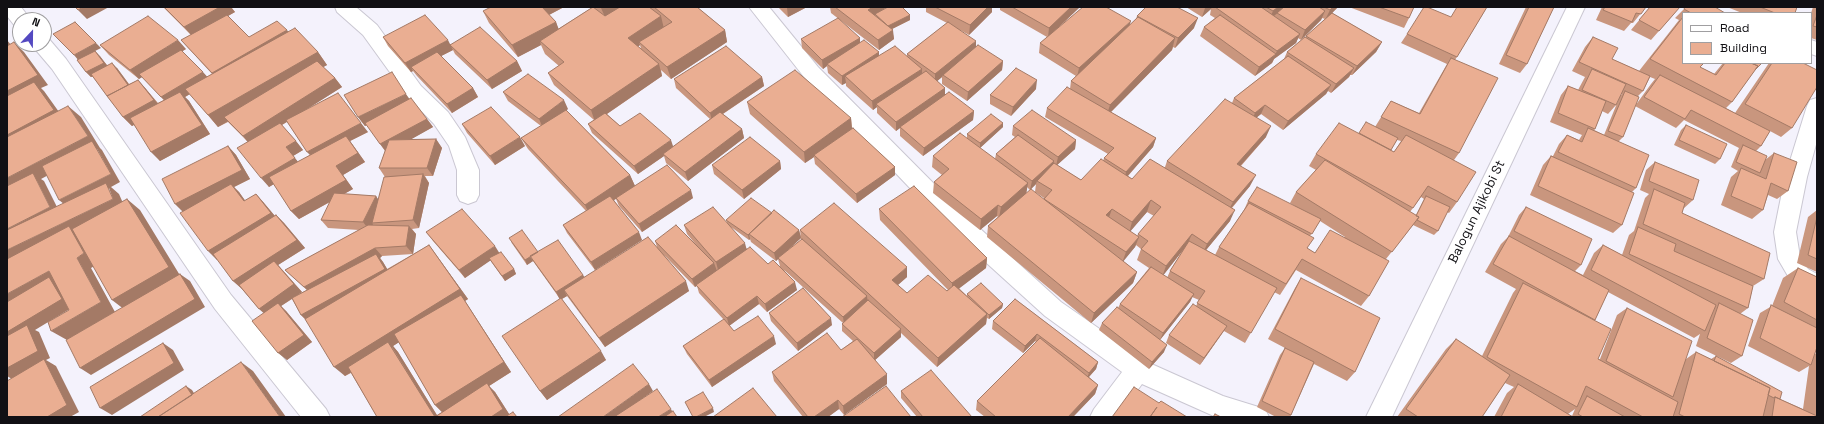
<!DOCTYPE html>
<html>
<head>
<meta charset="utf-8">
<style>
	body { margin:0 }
	#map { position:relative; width:1824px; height:424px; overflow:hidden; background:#f4f2fc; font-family:"Space Grotesk",sans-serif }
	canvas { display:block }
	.frame { position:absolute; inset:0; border:8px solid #111014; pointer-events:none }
	.legend { position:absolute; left:1682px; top:12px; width:130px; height:52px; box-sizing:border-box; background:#fff; border:1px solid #a09fa1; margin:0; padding:5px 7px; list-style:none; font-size:12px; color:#111014 }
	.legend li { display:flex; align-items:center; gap:8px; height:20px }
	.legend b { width:20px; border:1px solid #a09fa1 }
	.north { position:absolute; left:12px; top:12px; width:40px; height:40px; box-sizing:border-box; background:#fff; border:1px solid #a09fa1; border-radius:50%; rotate:22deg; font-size:11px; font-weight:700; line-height:16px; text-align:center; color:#111014 }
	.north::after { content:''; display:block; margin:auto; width:14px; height:18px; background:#5449c1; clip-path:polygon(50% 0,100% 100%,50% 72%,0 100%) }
</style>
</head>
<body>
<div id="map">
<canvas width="1824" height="424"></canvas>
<div class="frame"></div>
<ul class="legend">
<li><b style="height:5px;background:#fff"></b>Road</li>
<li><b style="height:11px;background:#eaae92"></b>Building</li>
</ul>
<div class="north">N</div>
</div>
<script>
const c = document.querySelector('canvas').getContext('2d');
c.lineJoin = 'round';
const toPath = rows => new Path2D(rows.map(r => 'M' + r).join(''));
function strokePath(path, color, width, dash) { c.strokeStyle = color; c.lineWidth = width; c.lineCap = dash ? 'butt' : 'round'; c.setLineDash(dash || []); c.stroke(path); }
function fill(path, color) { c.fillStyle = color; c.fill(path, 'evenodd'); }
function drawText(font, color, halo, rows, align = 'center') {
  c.font = font + ' "Space Grotesk",sans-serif'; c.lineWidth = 4; c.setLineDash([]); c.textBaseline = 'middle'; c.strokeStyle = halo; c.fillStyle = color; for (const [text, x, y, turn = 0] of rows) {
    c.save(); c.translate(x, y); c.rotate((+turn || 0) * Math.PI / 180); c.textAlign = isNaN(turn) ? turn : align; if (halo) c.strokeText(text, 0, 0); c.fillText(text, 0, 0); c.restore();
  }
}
const minor = toPath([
	[7,7,21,7,31,20,20,20,20,27,14,25,7,16,7,7],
	[335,7,356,7,377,25,421,86,448,112,465,137,479,170,479,195,476,201,468,204,460,201,457,195,457,170,449,146,434,124,407,96,363,35,337,12,335,7],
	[749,7,769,7,818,67,965,215,1061,302,1147,362,1223,396,1265,409,1269,417,1216,417,1142,384,1118,417,1090,417,1094,409,1122,372,1045,316,949,229,804,77,749,7],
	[44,37,49,39,66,59,231,295,326,409,330,417,301,417,215,309,52,69,35,49,32,44,44,44,44,37],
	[1811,40,1817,42,1817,56,1811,54,1811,40],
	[1817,98,1817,141,1807,177,1796,232,1800,257,1808,269,1817,274,1817,296,1792,283,1778,259,1774,232,1785,177,1807,106,1810,100,1817,98]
]);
const tertiary = toPath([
	[1567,7,1585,7,1392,417,1366,417,1567,7]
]);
const wall = toPath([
	[163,7,231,7,235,12,228,16,249,37,288,32,318,52,327,65,323,67,335,78,342,87,304,111,368,132,350,141,365,162,343,175,353,189,344,194,376,196,378,200,385,177,379,168,385,151,367,125,365,126,358,117,409,99,427,119,433,127,411,139,436,139,442,148,433,176,425,176,429,183,419,228,412,229,416,234,413,254,382,256,380,258,383,262,387,269,429,245,468,299,465,301,511,372,489,386,495,392,509,414,518,417,377,417,351,373,345,376,306,320,301,315,292,299,281,306,286,311,312,342,287,360,264,313,240,287,233,281,183,212,228,146,236,155,250,179,234,187,239,192,245,201,256,194,264,203,275,216,276,215,284,223,305,248,278,265,302,292,297,295,307,290,285,270,359,230,328,228,321,220,330,202,299,219,291,211,274,184,269,187,247,141,228,122,218,127,190,94,185,97,189,101,210,134,160,161,134,125,132,126,123,117,93,77,91,77,86,72,77,60,101,48,95,51,107,65,117,68,129,84,138,80,146,89,158,103,164,100,142,77,139,79,109,55,100,45,186,49,182,51,207,77,212,74,181,40,191,35],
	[287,122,310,155,298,162,293,156,303,150,282,125],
	[399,342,435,405,442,412,437,415,398,352,393,346],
	[564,7,549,15,556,22,558,29,593,7,697,7,725,30,727,42,671,79,661,70,662,76,607,114,620,126,673,147,710,119,676,88,674,79,762,77,764,86,723,114,742,129,744,138,688,181,666,163,664,156,638,174,592,133,588,124,594,120,554,85,548,73,559,66,545,54,541,45,518,57,489,23,483,11],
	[640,45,641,49,638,47],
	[778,7,807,7,788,17],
	[830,7,887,7,884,9,910,15,910,20,892,29,894,39,879,50,831,13],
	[926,7,992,7,992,12,969,35,960,30,976,46,1003,61,1002,70,967,101,942,84,942,77,937,81,945,88,945,95,974,111,973,120,923,156,900,136,900,128,896,131,877,113,877,107,873,110,846,86,846,83,842,85,828,73,827,66,823,69,802,48,801,39,860,38,860,43,879,52,879,56,907,56,907,54,947,23,926,12],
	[1000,7,1080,7,1055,31,1130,25,1136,19,1137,16,1194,28,1175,48,1173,47,1172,50,1111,112,1156,138,1153,147,1128,176,1132,179,1165,167,1167,161,1232,103,1234,98,1284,59,1287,52,1306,37,1306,36,1325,19,1322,18,1321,20,1301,40,1298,38,1296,43,1274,59,1272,63,1255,76,1200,36,1204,27,1215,18,1210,15,1211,9,1202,17,1186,7,1338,7,1332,13,1382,42,1376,52,1352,75,1350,75,1349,77,1331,93,1328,91,1326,94,1283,130,1261,114,1257,117,1266,137,1241,166,1250,186,1232,208,1230,221,1206,250,1215,255,1219,247,1244,210,1248,201,1295,206,1290,203,1296,192,1316,170,1309,166,1316,154,1359,133,1375,127,1391,101,1419,113,1447,64,1401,43,1407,34,1451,17,1487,7,1455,60,1459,153,1454,160,1457,202,1449,213,1447,212,1438,231,1434,235,1413,225,1386,259,1369,296,1361,306,1296,270,1280,295,1274,292,1245,343,1224,331,1200,365,1166,343,1169,335,1196,306,1199,300,1192,297,1190,302,1160,340,1164,352,1149,369,1099,330,1102,323,1118,308,1120,304,1149,268,1137,260,1141,249,1136,245,1135,247,1123,261,1137,272,1133,283,1091,323,987,237,988,226,998,217,997,216,980,230,933,193,934,182,942,175,932,167,933,156,967,138,967,134,1003,123,1003,127,980,148,995,159,996,154,1015,137,1012,135,1013,126,1076,140,1075,149,1057,165,1081,180,1103,161,1104,158,1108,154,1045,117,1047,108,1070,89,1071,81,1076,76,1039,53,1040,43,1047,37,1000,10],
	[1397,140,1401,141,1394,152,1391,150],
	[1036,184,1035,192,1044,198,1044,199,1026,194,1027,187,1030,190],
	[1421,197,1424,199,1416,215,1410,212],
	[1147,212,1154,216,1138,234,1137,236,1130,231],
	[1320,221,1345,237,1315,253,1307,248,1310,236],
	[1183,250,1170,271,1167,278,1163,275],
	[1349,7,1414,7,1409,18,1404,28],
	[1526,7,1554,7,1527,64,1520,73,1499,64],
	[1602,7,1646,7,1633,23,1631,23,1624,31,1596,20],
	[1650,7,1680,7,1651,40,1631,30],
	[1727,7,1797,7,1795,13,1742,13],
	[1813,7,1817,7,1817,40,1811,38,1811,13],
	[1684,9,1725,13,1683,13,1683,63,1700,67,1714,74,1723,63,1762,63,1755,70,1732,102,1726,108,1735,113,1769,63,1803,63,1792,128,1781,137,1770,131,1761,146,1756,151,1765,160,1774,153,1788,191,1777,199,1768,195,1763,210,1752,219,1721,205,1731,177,1738,171,1731,167,1738,150,1739,148,1684,120,1676,128,1635,106,1651,84,1655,79,1650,77,1643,91,1638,96,1623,137,1618,142,1636,188,1632,192,1622,225,1613,233,1530,195,1543,165,1551,156,1553,156,1559,144,1567,135,1579,140,1582,135,1550,122,1561,95,1568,86,1578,90,1585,77,1572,71,1585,47,1593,37,1612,59,1639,71,1679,20,1675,18],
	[1621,93,1622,94,1620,96,1604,135,1594,130,1595,129,1602,111,1608,114,1616,105],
	[383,37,450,44,517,61,522,71,492,89,455,54,453,50,441,56,473,88,478,97,452,113,417,76,413,71,411,72,388,46],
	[1036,89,1011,116,990,104,990,95],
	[503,92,568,109,566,110,630,175,635,186,693,198,642,232,619,206,616,199,614,200,642,240,595,270,567,233,563,225,586,211,528,149,521,138,541,126,508,101],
	[747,102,851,118,852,129,895,167,895,175,857,203,815,164,814,157,805,163,750,114],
	[462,124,525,146,495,165,467,133],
	[1686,125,1720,159,1715,164,1674,145,1681,130],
	[780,161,781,169,744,199,714,174,712,165],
	[1655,162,1693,200,1683,209,1682,213,1764,279,1753,286,1748,308,1740,314,1742,356,1731,363,1696,346,1700,334,1694,338,1608,292,1595,320,1598,359,1600,359,1617,315,1627,308,1686,359,1696,352,1711,359,1716,356,1780,399,1803,409,1809,366,1799,372,1748,346,1760,313,1772,306,1783,278,1798,268,1817,277,1817,347,1815,354,1817,353,1817,417,1494,417,1507,393,1514,387,1505,383,1482,417,1397,417,1446,349,1456,339,1482,356,1513,293,1516,289,1485,272,1501,244,1508,237,1519,215,1526,207,1581,265,1575,271,1583,275,1594,253,1603,245,1622,255,1629,235,1634,231,1645,198,1649,194,1640,190,1646,170],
	[1575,409,1572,416,1568,414],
	[879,209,987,258,986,268,959,288,967,296,967,294,1003,304,1002,308,989,319,987,318,986,324,937,367,901,333,901,337,875,360,887,384,844,415,839,409,828,417,803,417,774,381,772,372,841,350,853,341,842,331,842,324,843,323,784,270,797,290,767,312,759,304,729,326,734,331,776,344,712,387,687,354,683,346,724,320,699,293,697,286,695,287,664,255,689,291,605,347,570,300,567,296,562,299,606,360,547,400,540,391,560,299,533,261,527,265,511,242,538,252,583,275,584,277,657,247,655,241,697,246,687,234,684,225,727,223,726,220,772,213,799,230,801,238,784,254,801,240,800,230,907,277,898,285,907,293,947,291,948,290,880,220],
	[731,227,749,240,750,239,751,242,776,261,778,259,780,266,768,264,747,249],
	[1817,210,1817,272,1797,263,1808,217],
	[426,232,499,253,514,269,516,274,505,281,490,260,465,278,433,241],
	[1301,278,1355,372,1347,381,1314,364,1291,415,1290,417,1276,417,1257,407,1280,355,1285,348,1268,339,1295,288],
	[1015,299,1098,362,1096,369,1089,377,1098,385,1095,394,1073,417,985,417,976,410,977,401,1036,342,1035,341,1023,353,992,329,993,321],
	[769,313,832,325,798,351,771,321],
	[901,391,972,417,917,417,901,398]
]);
const shadedWall = toPath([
	[83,7,109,7,87,19,78,10],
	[220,7,231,7,235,12,192,36,184,27],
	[541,7,564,7,545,17],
	[603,7,622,7,605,17,601,8],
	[789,7,807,7,788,17,787,8],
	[873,7,887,7,876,14,875,14,875,15,868,20,868,10],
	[988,7,992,7,992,12,969,35,970,25],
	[1071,7,1080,7,1048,37,1049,28],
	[1206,7,1212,7,1211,9,1202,17,1205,8],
	[1278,7,1285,7,1269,20,1273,11],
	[1333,7,1338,7,1325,20,1330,10],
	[1325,11,1321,20,1301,40,1305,30],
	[910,15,910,20,888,31,888,26],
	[661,16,664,29,639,42,640,45,632,51,628,38],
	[1198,18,1194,28,1175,48,1178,38],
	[1131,21,1128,31,1077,77,1079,68],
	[556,22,561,35,540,41,541,45,518,57,512,45],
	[287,30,294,39,220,82,212,73],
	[725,30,727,42,671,79,667,67],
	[893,30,894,39,879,50,878,40],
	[1300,34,1296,43,1274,59,1272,63,1255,76,1259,67,1275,55,1277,51],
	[860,38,860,48,827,64,827,66,823,69,822,60],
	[1175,38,1172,50,1106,117,1110,105],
	[7,40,15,50,7,55],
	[178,40,186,49,139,79,130,70],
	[448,40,453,50,414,70,411,67,413,71,411,72,405,63],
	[976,41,976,50,943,75,942,77,935,83,935,74],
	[14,42,24,52,48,85,41,88,44,91,64,119,7,145,7,91],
	[1382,42,1376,52,1352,75,1357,66],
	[96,43,101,48,95,51,100,56,109,68,91,77,86,72,79,61,74,55],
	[318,52,327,65,218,127,208,115],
	[879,52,879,61,845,76,846,83,842,85,842,76],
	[517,61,522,71,492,89,487,80],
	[1003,61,1002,70,967,101,968,92],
	[112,63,117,68,133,90,112,101],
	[659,64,662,76,595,122,591,110],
	[1354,68,1349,77,1331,93,1336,84],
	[922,69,922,78,876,104,877,107,873,110,872,101],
	[203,72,211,81,185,97,189,101,210,134,160,161,151,152,170,106,161,97],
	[762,77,764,86,712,121,710,113],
	[335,78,342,87,250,145,243,136],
	[138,80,146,89,162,109,132,126,123,117],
	[1037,80,1036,89,1011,116,1013,107],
	[1331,85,1326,94,1283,130,1288,121],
	[473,88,478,97,452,113,447,104],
	[945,88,945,97,900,127,900,128,896,131,896,122],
	[406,94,412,103,365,126,358,117],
	[564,100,568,109,543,128,539,119],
	[1265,105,1261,114,1251,122,1255,113],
	[68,106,81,117,100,148,102,150,120,182,111,187,119,194,126,210,79,233,83,236,98,264,91,268,115,312,67,340,51,331,101,302,77,258,84,253,74,236,7,268,7,250,113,199,109,188,70,209,59,200,111,174,97,149,41,179,44,181,61,215,7,243,7,229,50,207,37,181,7,197,7,178,88,136],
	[974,111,973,120,923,156,924,148],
	[851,118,852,129,814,155,814,157,805,163,804,152],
	[427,119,433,127,387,153,380,144],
	[361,123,368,132,350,141,365,162,343,175,353,189,299,219,291,211,336,166,315,160,307,152],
	[1003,123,1003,127,980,148,980,143],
	[1271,126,1266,137,1232,175,1237,164],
	[742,129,744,138,688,181,685,172],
	[520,137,525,146,495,165,490,156],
	[1156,138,1153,147,1124,180,1126,172],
	[436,139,442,148,433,176,427,168],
	[671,140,674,149,663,154,664,156,638,174,634,166],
	[1076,140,1075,149,1056,166,1058,157],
	[296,141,303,150,293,156,286,147],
	[228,146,236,155,250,179,234,187,239,192,252,210,244,201,184,213,175,204],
	[295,158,302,167,269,187,261,178],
	[780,161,781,169,744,199,742,190],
	[1054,161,1053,170,1037,181,1036,184,1030,190,1032,181],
	[895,167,895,175,857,203,856,194],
	[423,174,429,183,419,228,413,220],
	[630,175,635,186,590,216,585,205],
	[1256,175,1250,186,1227,213,1233,202],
	[1028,183,1026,195,999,218,1001,207],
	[691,190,693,198,642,232,639,224],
	[256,194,264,203,279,221,217,260,208,251],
	[376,196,382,205,372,223,373,224,370,231,363,222],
	[127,199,140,210,181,277,125,310,112,300],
	[1151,200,1147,212,1129,233,1132,222],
	[998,205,997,216,980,230,981,219],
	[1112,209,1108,220,1106,215],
	[1235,210,1230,221,1202,255,1207,244],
	[276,215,284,223,305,248,278,265,302,292,281,306,286,311,312,342,287,360,278,353,267,316,259,309,242,289,233,281],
	[409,226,416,234,413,254,406,246],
	[799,230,801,238,776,261,774,253],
	[639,232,642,240,595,270,591,262],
	[749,234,750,239,749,240,748,235],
	[1192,234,1187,245,1162,277,1166,266],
	[1139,237,1135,247,1122,263,1126,252],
	[745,243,747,251,718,270,716,262],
	[429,245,468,299,465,301,511,372,489,386,495,392,511,417,491,417,444,414,435,405,465,301,393,346,398,352,438,417,435,417,392,347,345,376,334,367],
	[495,246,500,254,465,278,459,270],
	[375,248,382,256,380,258,383,262,392,277,309,323,301,315,312,295,304,287],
	[530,257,533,261,527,265,525,260],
	[987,258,986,268,952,294,952,283],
	[714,263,717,271,695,287,692,279],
	[907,267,907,277,892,290,892,280],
	[514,269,516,274,505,281,502,276],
	[49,271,73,307,35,330,39,332,50,358,46,360,56,366,79,412,70,417,47,417,12,379,7,376,7,332,16,307,7,301,7,294],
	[1137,272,1133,283,1091,323,1094,313],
	[180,274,190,281,205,307,91,375,80,368],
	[583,275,588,283,564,290,567,296,560,300,556,292],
	[686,281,689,291,605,347,599,338],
	[795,282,797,290,767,312,765,304],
	[1194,294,1190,302,1160,340,1163,333],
	[757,296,759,304,729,326,727,318],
	[867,296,868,304,844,324,843,317],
	[1003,304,1002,308,989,319,989,315],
	[987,314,986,324,937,367,938,358],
	[831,318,832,325,798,351,797,343],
	[1227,326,1222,333,1200,365,1204,358],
	[901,329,901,337,874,361,874,353],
	[1037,334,1035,341,1023,353,1025,346],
	[774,336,776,344,712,387,709,380],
	[163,343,173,350,184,370,112,415,100,408],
	[1167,345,1164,352,1149,369,1152,362],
	[601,351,606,360,547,400,540,391],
	[241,362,253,371,286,417,280,417],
	[1098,362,1096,369,1086,380,1089,373],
	[887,374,887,384,844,415,843,406],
	[649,384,653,391,617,417,603,417],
	[1098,385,1095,394,1073,417,1068,417],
	[186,386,192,390,201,404,183,417],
	[838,400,839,409,828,417,814,417],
	[713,408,714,412,704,417,696,417],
	[671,409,674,415,671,417,658,417]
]);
const building = toPath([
	[75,7,83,7,78,10,75,7],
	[164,7,220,7,184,27,164,7],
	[491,7,542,7,556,22,512,45,483,11,491,7],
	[593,7,605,16,620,7,649,7,661,16,628,38,659,64,591,110,548,73,564,62,540,41,593,7],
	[654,7,697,7,725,30,667,67,639,42,672,22,654,7],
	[835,7,873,7,868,10,893,30,878,40,835,7],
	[888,7,902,7,910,15,888,26,875,14,888,7],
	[935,7,988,7,970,25,935,7],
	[1012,7,1071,7,1049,28,1012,7],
	[1083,7,1106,7,1131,21,1079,68,1040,43,1083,7],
	[1146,7,1177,7,1198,18,1178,38,1137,16,1146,7],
	[1215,7,1261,7,1300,34,1277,51,1215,7],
	[1266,7,1278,7,1273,11,1266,7],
	[1284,7,1319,7,1325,11,1305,30,1277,13,1284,7],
	[1324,7,1333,7,1330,10,1324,7],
	[1379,7,1414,7,1409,18,1379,7],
	[1424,7,1427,7,1451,17,1457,7,1487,7,1457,57,1407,34,1424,7],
	[1529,7,1554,7,1527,64,1506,55,1529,7],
	[1605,7,1646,7,1641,14,1636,13,1632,22,1603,10,1605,7],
	[1650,7,1680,7,1659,31,1639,20,1650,7],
	[1685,7,1715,7,1725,13,1691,13,1684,9,1685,7],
	[1760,7,1797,7,1795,13,1775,13,1760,7],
	[1332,13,1382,42,1357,66,1306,36,1332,13],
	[227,15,249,37,277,21,287,30,212,73,181,40,227,15],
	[425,15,448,40,405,63,383,37,425,15],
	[1220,15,1276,54,1259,67,1204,27,1220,15],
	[1817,15,1817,27,1813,26,1817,15],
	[148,16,178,40,130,70,100,45,148,16],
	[1138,17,1175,38,1110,105,1071,81,1138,17],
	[1683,17,1683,63,1704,63,1700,67,1716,75,1725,63,1751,63,1758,66,1732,102,1650,59,1683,17],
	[838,18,860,38,822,60,801,39,838,18],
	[75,22,96,43,74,55,53,34,75,22],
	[948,22,976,41,935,74,907,54,948,22],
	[480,27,517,61,487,80,450,45,480,27],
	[295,28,318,52,208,115,185,89,295,28],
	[1305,37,1354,68,1336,84,1287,52,1305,37],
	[1593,37,1618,48,1612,59,1650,76,1643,91,1579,62,1593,37],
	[864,40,879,52,842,76,827,64,864,40],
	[14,42,38,75,7,91,7,46,14,42],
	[978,45,1003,61,968,92,943,75,978,45],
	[726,46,762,77,710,113,674,79,726,46],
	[895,46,922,69,872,101,845,76,895,46],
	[181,50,203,72,161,97,139,74,181,50],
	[95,51,104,63,86,72,77,60,95,51],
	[437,52,473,88,447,104,411,67,437,52],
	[1288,56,1331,85,1288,121,1265,105,1255,113,1234,98,1288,56],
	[1451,58,1498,78,1459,153,1381,117,1391,101,1420,114,1451,58],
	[317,61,335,78,243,136,224,117,317,61],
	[112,63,128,85,107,96,91,74,112,63],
	[1751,63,1762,63,1755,70,1758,66,1751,63],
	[1772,63,1803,63,1817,70,1817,87,1792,128,1745,104,1772,63],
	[1016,68,1037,80,1013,107,990,95,1016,68],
	[1592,69,1626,84,1616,105,1582,90,1592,69],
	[795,70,851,118,804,152,747,102,795,70],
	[926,71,945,88,896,122,876,104,926,71],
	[392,72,406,94,358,117,344,95,392,72],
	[528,74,564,100,539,119,503,92,528,74],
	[1660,75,1770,131,1761,146,1691,110,1685,119,1644,97,1660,75],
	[138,80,154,100,123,117,107,96,138,80],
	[34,82,54,110,7,135,7,96,34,82],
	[1568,86,1606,101,1595,129,1558,113,1568,86],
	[1067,87,1156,138,1126,172,1104,158,1114,148,1047,108,1067,87],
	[1625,91,1639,97,1623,137,1608,131,1625,91],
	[180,92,202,125,151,152,130,118,180,92],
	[949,92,974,111,924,148,900,127,949,92],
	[338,93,361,123,307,152,286,120,338,93],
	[411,98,427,119,380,144,365,123,411,98],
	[1225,99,1271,126,1237,164,1256,175,1233,202,1167,161,1225,99],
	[68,106,88,136,7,178,7,137,68,106],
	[491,107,520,137,490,156,462,124,491,107],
	[566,110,630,175,585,205,521,138,566,110],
	[1032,110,1076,140,1058,157,1013,126,1032,110],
	[720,112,742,129,685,172,663,154,720,112],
	[605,113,620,126,640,113,671,140,634,166,588,124,605,113],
	[991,114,1003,123,980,143,967,134,991,114],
	[1366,122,1398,138,1391,150,1359,133,1366,122],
	[280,123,296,141,286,147,295,158,261,178,237,148,280,123],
	[1339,123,1394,152,1406,135,1476,172,1457,202,1428,186,1413,208,1316,154,1339,123],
	[1686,125,1727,144,1720,159,1679,140,1686,125],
	[853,128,895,167,856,194,814,155,853,128],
	[1588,128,1649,155,1636,188,1558,152,1567,135,1582,142,1588,128],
	[960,133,1028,183,1001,207,998,205,981,219,934,182,949,169,933,156,960,133],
	[1018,135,1054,161,1032,181,996,154,1018,135],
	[346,136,358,153,336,166,346,180,291,211,269,177,346,136],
	[750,137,780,161,742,190,712,165,750,137],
	[436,139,427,168,379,168,389,140,436,139],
	[92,141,111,174,59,200,42,166,92,141],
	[1743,145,1767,156,1760,173,1736,162,1743,145],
	[228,146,242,170,175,204,162,179,228,146],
	[1774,153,1797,162,1788,191,1771,183,1763,210,1731,196,1741,168,1766,179,1774,153],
	[1551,156,1634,193,1622,225,1538,186,1551,156],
	[1101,159,1132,179,1150,159,1235,210,1207,244,1192,234,1166,266,1141,249,1148,241,1138,234,1161,207,1151,200,1132,222,1112,209,1106,215,1139,237,1126,252,1044,199,1052,190,1037,181,1054,163,1081,180,1101,159],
	[1325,160,1419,217,1392,252,1296,192,1325,160],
	[1655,162,1699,180,1693,200,1649,181,1655,162],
	[667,165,691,190,639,224,616,198,667,165],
	[33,173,50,207,7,229,7,186,33,173],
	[423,174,413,220,372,223,384,177,423,174],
	[106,183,113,199,7,250,7,230,106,183],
	[231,184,244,201,256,194,271,213,208,251,180,213,231,184],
	[914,186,987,258,952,283,879,209,914,186],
	[1257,187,1321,219,1312,234,1248,201,1257,187],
	[1031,189,1137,272,1094,313,988,226,1031,189],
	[1654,189,1685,203,1682,213,1770,253,1764,279,1643,224,1654,189],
	[334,193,376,196,363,222,321,220,334,193],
	[610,196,639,232,591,262,563,225,610,196],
	[1426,196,1450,207,1438,231,1417,220,1419,217,1416,216,1426,196],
	[751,198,772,213,748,235,726,220,751,198],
	[127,199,169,267,112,300,72,229,127,199],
	[834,203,907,267,892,280,907,293,928,275,947,291,954,285,987,314,938,358,800,230,834,203],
	[1249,203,1314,238,1307,248,1315,253,1330,230,1389,261,1369,296,1302,259,1286,284,1219,247,1249,203],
	[713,207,745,243,716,262,684,225,713,207],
	[1526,207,1592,239,1581,265,1514,231,1526,207],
	[462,209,495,246,459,270,426,232,462,209],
	[774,210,799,230,774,253,749,234,774,210],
	[276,215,297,240,233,281,213,254,276,215],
	[1817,217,1817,259,1808,255,1817,217],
	[368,225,409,226,406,246,375,248,304,287,285,270,368,225],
	[676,225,714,263,692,279,655,241,676,225],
	[69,226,84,253,77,258,101,302,51,331,48,322,69,310,49,271,7,294,7,259,69,226],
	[1638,227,1676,244,1674,251,1753,286,1748,308,1629,254,1638,227],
	[522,230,538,252,525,260,509,238,522,230],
	[1509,236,1609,290,1595,320,1493,264,1509,236],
	[648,237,686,281,599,338,564,290,648,237],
	[802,239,867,296,843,317,778,258,802,239],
	[558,240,583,275,556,292,530,256,558,240],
	[1189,241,1277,288,1251,333,1197,303,1205,291,1170,271,1189,241],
	[429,245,460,289,334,367,305,319,429,245],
	[1603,245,1716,305,1705,331,1591,270,1603,245],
	[750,247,768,264,773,260,795,282,765,304,757,296,727,318,696,285,750,247],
	[501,252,514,269,502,276,489,258,501,252],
	[376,254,385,269,301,315,292,298,376,254],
	[274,261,294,284,259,309,239,285,274,261],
	[1151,267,1194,294,1163,333,1120,304,1151,267],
	[1798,268,1817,277,1817,320,1784,302,1798,268],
	[180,274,195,299,80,368,66,340,180,274],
	[49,277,62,299,7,332,7,302,49,277],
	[1301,278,1380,318,1355,372,1275,329,1301,278],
	[981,283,1003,304,989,315,967,294,981,283],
	[1523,283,1611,329,1598,359,1678,402,1673,417,1643,417,1586,386,1577,407,1487,357,1523,283],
	[803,288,831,318,797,343,769,313,803,288],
	[461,295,504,362,435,405,394,334,461,295],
	[561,298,601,351,540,391,502,336,561,298],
	[1015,299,1098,362,1089,373,1037,334,1025,346,993,321,1015,299],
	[868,300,901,329,874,353,842,324,868,300],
	[278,303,304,335,278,353,252,321,278,303],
	[1719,303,1753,320,1742,356,1707,338,1719,303],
	[1193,304,1227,326,1204,358,1169,335,1193,304],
	[1771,305,1817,328,1817,347,1811,365,1760,338,1771,305],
	[1117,307,1167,345,1152,362,1102,323,1117,307],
	[1627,308,1692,341,1673,397,1606,361,1627,308],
	[758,316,774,336,709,380,683,346,724,319,734,331,758,316],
	[27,325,38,351,7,368,7,336,27,325],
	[827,333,841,350,857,339,887,374,843,406,838,400,814,417,808,417,772,372,827,333],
	[1040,338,1098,385,1068,417,996,417,977,401,1040,338],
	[1456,339,1510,375,1482,417,1418,417,1406,409,1456,339],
	[388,342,435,417,487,383,503,409,491,417,377,417,348,367,388,342],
	[163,343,174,363,100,408,90,387,163,343],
	[1285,348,1314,362,1291,415,1262,401,1285,348],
	[1696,352,1770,388,1763,417,1685,417,1679,414,1696,352],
	[1716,356,1782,392,1780,399,1775,397,1774,398,1768,395,1770,388,1714,361,1716,356],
	[44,359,67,405,47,417,7,417,7,381,44,359],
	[241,362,280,417,158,417,241,362],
	[633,364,649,384,603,417,558,417,633,364],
	[931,370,972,417,923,417,901,391,931,370],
	[1518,384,1573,417,1501,417,1518,384],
	[186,386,192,395,158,417,140,417,186,386],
	[886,386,911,417,842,417,886,386],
	[1134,387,1159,403,1161,401,1187,417,1150,417,1157,407,1150,417,1112,417,1134,387],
	[753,388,777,417,713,417,753,388],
	[657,389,671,409,658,417,614,417,657,389],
	[703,392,713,408,696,417,693,417,685,402,703,392],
	[1587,396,1625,417,1583,417,1578,414,1587,396],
	[1775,397,1817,416,1817,417,1772,417,1775,397],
	[673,411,677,417,664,417,673,411],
	[513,412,517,417,505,417,513,412],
	[1215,414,1221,417,1213,417,1215,414]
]);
const streetNames = [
	["Balogun Ajikobi St",1477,212,-64]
];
strokePath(minor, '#cac7d2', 2);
strokePath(tertiary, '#cac7d2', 2);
fill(minor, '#fff');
fill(tertiary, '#fff');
fill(wall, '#c9967e');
fill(shadedWall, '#a47a66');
fill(building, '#eaae92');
strokePath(building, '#a47a66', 1);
drawText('13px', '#111014', '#fff', streetNames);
</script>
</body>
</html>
